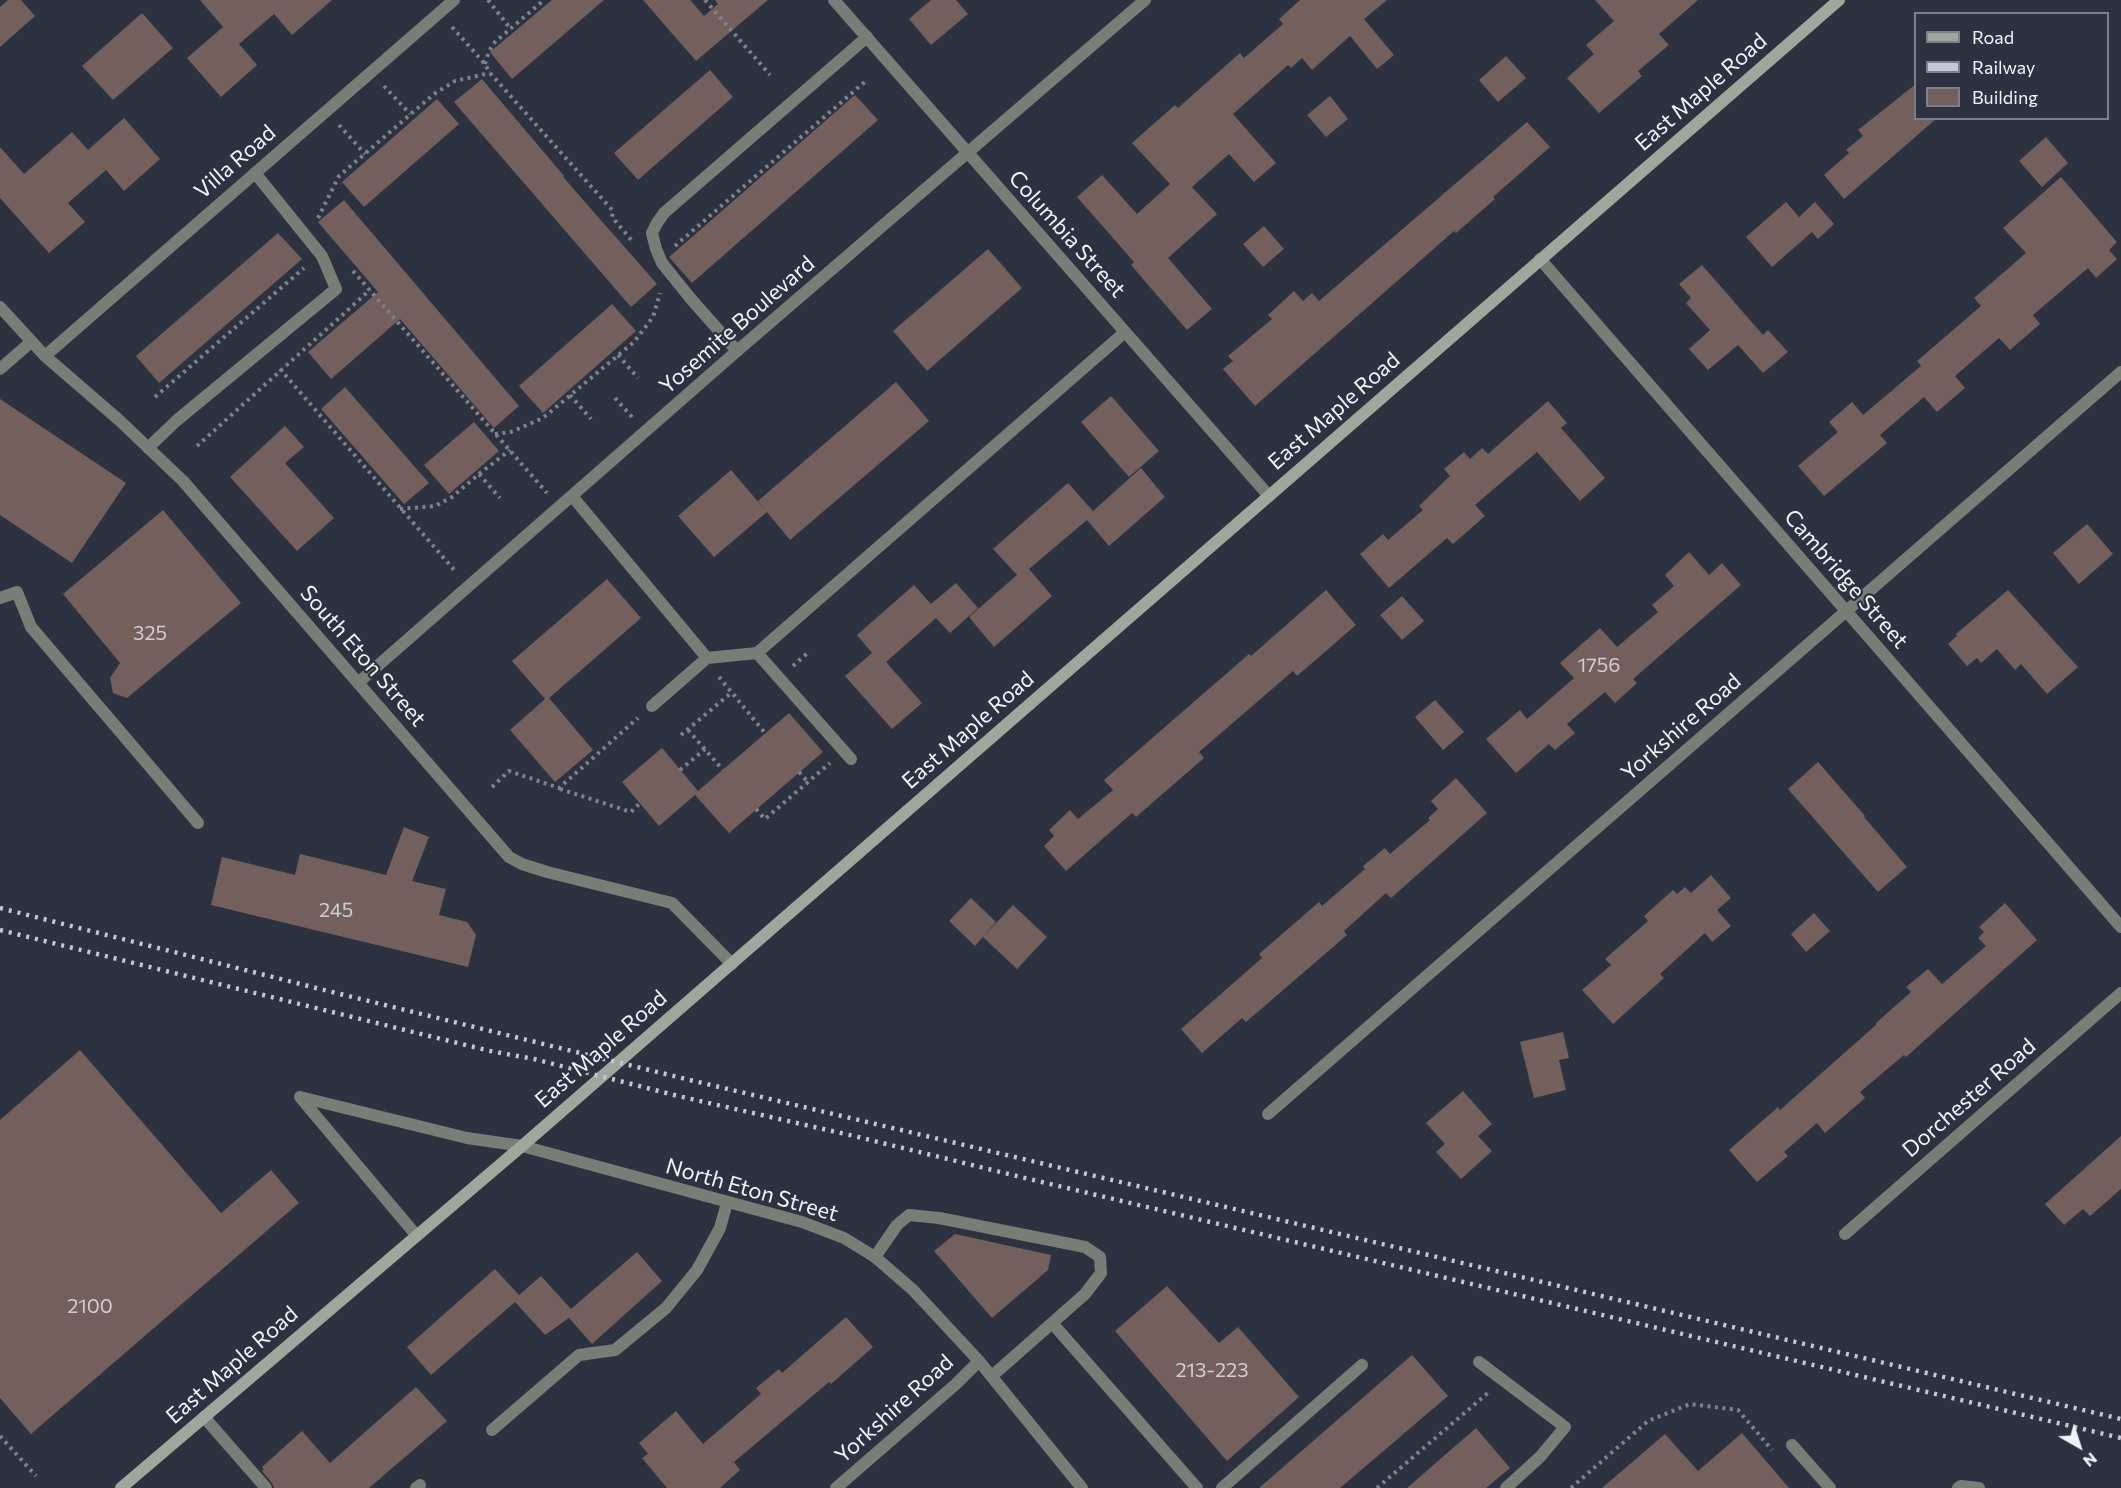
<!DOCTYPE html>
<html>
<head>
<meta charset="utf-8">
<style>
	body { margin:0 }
	#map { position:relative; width:2121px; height:1488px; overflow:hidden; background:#2d3240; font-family:Commissioner,sans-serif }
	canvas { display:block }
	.legend { position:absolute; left:1914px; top:12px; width:195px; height:108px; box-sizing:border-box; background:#2d3240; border:2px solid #7b7f8b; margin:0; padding:8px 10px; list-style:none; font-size:18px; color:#eff3fc }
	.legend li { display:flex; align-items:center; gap:12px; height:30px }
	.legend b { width:30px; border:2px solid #7b7f8b }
	.north { position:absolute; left:2049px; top:1416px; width:60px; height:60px; -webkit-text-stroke:4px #2d3240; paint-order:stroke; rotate:141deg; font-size:16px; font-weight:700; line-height:24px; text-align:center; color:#eff3fc }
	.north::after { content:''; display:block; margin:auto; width:21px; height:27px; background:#eff3fc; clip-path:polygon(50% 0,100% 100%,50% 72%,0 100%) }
</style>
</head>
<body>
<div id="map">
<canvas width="2121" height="1488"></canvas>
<ul class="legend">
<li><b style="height:8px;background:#9ea79c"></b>Road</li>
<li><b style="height:8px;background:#c3c8d2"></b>Railway</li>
<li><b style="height:16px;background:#73605c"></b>Building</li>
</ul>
<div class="north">N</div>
</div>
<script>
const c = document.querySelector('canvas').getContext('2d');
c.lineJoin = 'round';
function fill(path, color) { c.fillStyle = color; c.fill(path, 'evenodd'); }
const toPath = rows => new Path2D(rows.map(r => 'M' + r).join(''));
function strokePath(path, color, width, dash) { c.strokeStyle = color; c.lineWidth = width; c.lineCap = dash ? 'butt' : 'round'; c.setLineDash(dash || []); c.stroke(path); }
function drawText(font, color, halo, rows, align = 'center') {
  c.font = font + ' Commissioner,sans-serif'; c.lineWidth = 4.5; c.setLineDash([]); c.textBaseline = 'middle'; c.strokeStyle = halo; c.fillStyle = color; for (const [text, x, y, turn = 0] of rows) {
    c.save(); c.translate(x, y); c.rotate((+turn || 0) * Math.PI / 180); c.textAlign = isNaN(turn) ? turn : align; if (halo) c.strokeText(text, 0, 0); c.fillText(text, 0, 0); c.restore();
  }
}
const building = toPath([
	[8,0,21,0,35,16,0,47,0,7],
	[200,0,332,0,292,35,274,14,239,44,257,65,221,97,187,58,223,27],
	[552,0,604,0,512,79,490,52],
	[643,0,690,0,704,16,718,4,715,0,768,0,696,61],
	[931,0,956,0,968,14,931,45,909,19],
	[1300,0,1387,0,1364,19,1394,55,1377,69,1350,36,1312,70,1302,58,1291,68,1288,65,1233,114,1276,163,1254,182,1229,154,1192,187,1217,214,1168,258,1212,309,1187,330,1131,265,1134,262,1077,197,1102,175,1137,214,1170,184,1132,143,1175,105,1178,108,1240,53,1244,58,1283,24,1279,19],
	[1595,0,1698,0,1659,34,1669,45,1638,71,1642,76,1599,113,1567,78,1594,54,1586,45,1614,21],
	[142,13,173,48,113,100,82,66],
	[1506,56,1526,78,1498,102,1479,80],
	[710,70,733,97,638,180,614,153],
	[482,79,564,176,563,177,657,284,631,307,454,102],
	[1916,84,1916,118,1937,118,1844,199,1824,175,1849,153,1846,150,1863,136,1858,130],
	[855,95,878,120,692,283,669,257],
	[1330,96,1348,119,1326,137,1307,115],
	[437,99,459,124,364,207,342,182],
	[124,118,160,159,124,191,106,170,68,203,85,222,49,253,0,198,0,147,24,174,72,132,88,150],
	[1527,122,1550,147,1493,197,1495,199,1456,233,1454,231,1255,406,1223,369,1233,361,1228,356,1272,319,1268,315,1294,291,1303,301,1312,293,1319,301],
	[2046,137,2068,163,2042,187,2019,161],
	[2061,177,2117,242,2109,250,2117,259,2096,278,2088,268,2033,315,2040,324,2010,350,1999,338,1955,376,1965,388,1937,412,1924,397,1880,435,1887,443,1824,496,1798,466,1838,432,1829,422,1852,402,1863,415,1921,366,1917,361,1981,306,1974,298,2026,253,2003,228],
	[344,200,519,406,494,428,400,319,331,379,308,352,378,292,318,222],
	[1786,202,1799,217,1815,202,1834,224,1818,239,1812,232,1772,267,1746,237],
	[1264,226,1284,249,1263,267,1243,244],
	[278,233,302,259,159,383,136,356],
	[988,249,1022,288,927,371,893,331],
	[1702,265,1763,335,1768,330,1788,352,1763,373,1738,345,1708,370,1689,349,1710,330,1686,303,1691,298,1679,284],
	[612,304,636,331,543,413,519,386],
	[896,382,929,421,790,540,767,512,714,557,678,516,731,470,766,511,758,501],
	[345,387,429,483,404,504,321,409],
	[1111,396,1159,451,1129,477,1081,422],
	[0,399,126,483,72,563,0,515],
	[1548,401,1567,423,1561,428,1605,478,1580,501,1537,452,1475,505,1485,516,1453,544,1447,538,1389,588,1360,554,1383,534,1388,540,1423,510,1419,506,1450,476,1444,469,1464,452,1470,459,1482,448,1488,454],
	[474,422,499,451,449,494,424,465],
	[285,426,304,447,285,463,334,518,297,551,230,477],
	[1141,468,1165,497,1109,546,1087,520,1029,569,1052,596,994,647,969,617,1017,575,993,549,1068,483,1093,511],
	[163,510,241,603,127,698,113,693,110,678,120,663,63,594],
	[2087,524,2113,554,2079,584,2053,553],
	[1689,552,1709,575,1722,563,1741,585,1633,679,1637,683,1615,703,1605,692,1567,724,1575,733,1555,750,1549,744,1516,773,1486,739,1520,710,1527,719,1574,678,1560,663,1600,628,1617,647,1658,612,1652,605,1674,586,1665,575],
	[607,579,641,618,549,698,593,750,555,782,510,730,545,699,512,661],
	[956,583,978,608,950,633,936,618,886,662,922,703,892,729,845,676,872,653,857,635,914,585,931,604],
	[1326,590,1356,625,1297,676,1293,671,1199,752,1204,758,1136,817,1132,813,1066,871,1044,846,1054,836,1049,830,1070,810,1078,819,1113,790,1104,780,1249,654,1251,656],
	[2008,590,2078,667,2047,694,2021,664,2015,670,1997,649,1981,663,1977,658,1967,666,1948,644,1957,636,1956,634],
	[1402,596,1424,621,1402,640,1380,615],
	[1435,700,1464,732,1443,750,1415,717],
	[789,713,823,752,729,833,695,795,659,826,622,782,662,748,698,791],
	[1818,762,1865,816,1864,817,1907,867,1878,892,1788,789],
	[1456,778,1487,813,1391,898,1386,893,1344,931,1347,935,1246,1022,1242,1018,1202,1053,1181,1029,1262,958,1259,954,1319,902,1322,906,1365,869,1363,866,1385,848,1390,854,1430,820,1428,818,1438,809,1431,801],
	[404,827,429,837,412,881,446,889,439,915,467,922,476,935,468,967,211,905,222,857,295,875,300,854,386,875],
	[1711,875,1731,898,1717,910,1731,926,1712,942,1705,933,1660,974,1664,978,1613,1024,1582,990,1611,965,1605,959,1648,921,1644,916,1673,890,1677,894,1685,887,1691,893],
	[971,898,996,922,975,946,949,921],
	[2005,903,2037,940,1906,1057,1904,1055,1860,1092,1865,1098,1825,1133,1817,1123,1784,1152,1788,1156,1757,1182,1729,1150,1778,1107,1780,1110,1877,1024,1876,1023,1911,992,1906,987,1928,969,1942,984,1986,946,1978,938,1984,932,1979,927],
	[1013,905,1047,937,1017,969,983,937],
	[1814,913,1830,931,1806,952,1791,934],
	[1563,1032,1569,1058,1559,1060,1566,1090,1534,1098,1520,1042],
	[80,1050,221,1213,271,1170,299,1203,31,1434,0,1398,0,1120],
	[1463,1091,1492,1124,1478,1136,1492,1151,1461,1179,1436,1152,1445,1144,1426,1123],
	[2121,1136,2121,1189,2090,1216,2083,1209,2064,1225,2045,1204],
	[955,1234,1051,1255,1048,1270,992,1318,934,1251],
	[637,1252,662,1281,592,1344,569,1318,545,1335,515,1302,431,1375,407,1347,495,1269,519,1295,541,1276,571,1309],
	[1167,1286,1219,1343,1238,1327,1299,1397,1227,1461,1115,1331],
	[846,1317,873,1347,831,1384,829,1382,734,1462,740,1470,720,1488,667,1488,642,1458,648,1454,639,1443,676,1411,703,1444,761,1394,756,1388,779,1369,782,1373],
	[1412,1355,1448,1396,1340,1488,1259,1488],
	[416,1387,447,1421,369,1488,274,1488,272,1483,262,1471,264,1469,262,1467,302,1431,330,1463],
	[1476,1428,1510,1468,1486,1488,1407,1488],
	[1742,1433,1789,1488,1602,1488,1665,1434,1698,1471]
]);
const path = toPath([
	[488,0,510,28],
	[705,0,770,75],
	[452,27,485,64,490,73,613,211,612,217,633,242],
	[485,64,489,51,495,42,544,0],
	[384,86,410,114],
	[339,125,365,154],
	[318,218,339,176,434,94,455,81,490,73],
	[675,246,867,80],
	[353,271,547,493],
	[618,355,638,378],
	[280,369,455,571],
	[570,395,591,419],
	[155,397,304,268],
	[615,398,632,417],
	[495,434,511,432,543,418,634,342,653,317,660,293],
	[197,446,370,290],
	[479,474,510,450],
	[400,509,435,506,452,497,479,474,500,498],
	[793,666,810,651],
	[719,677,765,733],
	[688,730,723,770],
	[681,735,731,693],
	[680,770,705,749],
	[799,772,808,782],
	[492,787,509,771,559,788,638,718],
	[560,789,631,812,640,803],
	[756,809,765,819,830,763],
	[0,1436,36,1476],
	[1377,1488,1489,1392],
	[1571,1488,1648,1421,1690,1404,1738,1410,1772,1450]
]);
const service = toPath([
	[737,351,691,299,662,263,656,249,652,233,657,223,664,213,867,37],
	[148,448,176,421,336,289,322,256,255,173],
	[572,496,707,658,757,653],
	[0,598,17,592,31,627,198,823],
	[652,706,707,658],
	[851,759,757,653,1125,332],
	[300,1097,467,1138,522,1146],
	[300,1097,416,1235],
	[875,1257,897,1225,909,1215,939,1218,1085,1247,1100,1257,1101,1273,1085,1294,992,1376],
	[1053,1324,1197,1488],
	[1479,1362,1565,1427,1540,1457,1506,1488],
	[204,1417,266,1488],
	[492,1430,579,1355,615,1350,666,1308,697,1270,720,1228,727,1203],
	[1792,1445,1830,1488],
	[416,1488,420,1485],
	[1222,1488,1362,1365],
	[1958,1488,1961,1486,1979,1488]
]);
const minor = toPath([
	[834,0,1269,496],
	[1540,259,2121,927],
	[45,356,454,0],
	[0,369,31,342],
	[358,683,737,351,1145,0],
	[1268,1114,2121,372],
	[1845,1234,2121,993],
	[836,1488,956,1384,979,1361]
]);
const tertiary = toPath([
	[0,307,45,356,119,420,183,481,509,857,522,864,547,872,672,903,732,964],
	[522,1146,802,1222,844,1238,875,1257,913,1290,979,1361,1082,1488]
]);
const secondary = toPath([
	[121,1488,522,1146,1839,0]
]);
const rail = toPath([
	[0,908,328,991,694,1081,2121,1419],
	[0,930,490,1051,534,1059,678,1096,854,1136,1029,1179,2121,1438]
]);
const numberNames = [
	["325",150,633],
	["1756",1599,665],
	["245",336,910],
	["2100",90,1306],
	["213-223",1212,1370]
];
const streetNames = [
	["East Maple Road",1701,92,-41],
	["Villa Road",235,162,-41],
	["Columbia Street",1067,234,48],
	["Yosemite Boulevard",737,325,-41],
	["East Maple Road",1334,411,-41],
	["Cambridge Street",1846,579,49],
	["South Eton Street",363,656,49],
	["Yorkshire Road",1681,727,-41],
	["East Maple Road",968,730,-41],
	["East Maple Road",601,1049,-41],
	["Dorchester Road",1969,1098,-41],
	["North Eton Street",752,1190,16],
	["East Maple Road",232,1365,-41],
	["Yorkshire Road",894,1409,-42]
];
fill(building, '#73605c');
strokePath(path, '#7e828e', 4, [3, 4.5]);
strokePath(service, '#787d76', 12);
strokePath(minor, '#787d76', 12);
strokePath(tertiary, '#787d76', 12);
strokePath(secondary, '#9ea79c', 12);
strokePath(rail, '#c3c8d2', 4.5, [3, 6]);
drawText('20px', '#d0ced4', null, numberNames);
drawText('22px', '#eff3fc', '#2d3240', streetNames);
</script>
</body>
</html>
